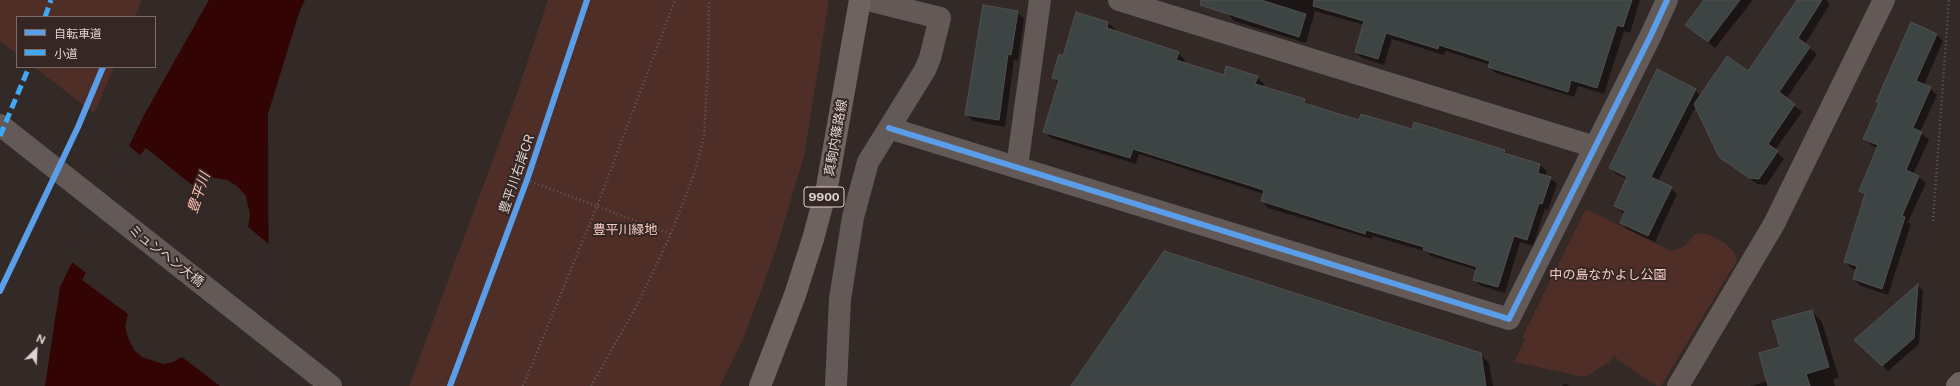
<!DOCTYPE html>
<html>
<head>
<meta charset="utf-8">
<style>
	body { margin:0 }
	#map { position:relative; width:1960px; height:386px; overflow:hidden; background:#332a28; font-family:"Public Sans","Noto Sans JP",sans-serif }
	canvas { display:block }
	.legend { position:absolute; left:16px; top:16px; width:140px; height:52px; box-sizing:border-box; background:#372724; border:1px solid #7a6c69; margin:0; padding:5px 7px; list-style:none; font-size:12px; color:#ded4d1 }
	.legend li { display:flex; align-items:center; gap:8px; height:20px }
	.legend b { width:20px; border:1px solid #7a6c69 }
	.north { position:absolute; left:16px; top:330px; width:40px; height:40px; -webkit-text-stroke:3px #372724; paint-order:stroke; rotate:24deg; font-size:11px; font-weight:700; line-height:16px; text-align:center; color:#ded4d1 }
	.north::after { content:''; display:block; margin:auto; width:14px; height:18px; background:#ded4d1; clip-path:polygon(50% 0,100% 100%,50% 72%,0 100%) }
</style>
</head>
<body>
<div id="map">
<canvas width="1960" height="386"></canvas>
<ul class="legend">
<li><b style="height:5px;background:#5a9eea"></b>自転車道</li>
<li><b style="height:5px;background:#3fa9f5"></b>小道</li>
</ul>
<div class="north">N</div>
</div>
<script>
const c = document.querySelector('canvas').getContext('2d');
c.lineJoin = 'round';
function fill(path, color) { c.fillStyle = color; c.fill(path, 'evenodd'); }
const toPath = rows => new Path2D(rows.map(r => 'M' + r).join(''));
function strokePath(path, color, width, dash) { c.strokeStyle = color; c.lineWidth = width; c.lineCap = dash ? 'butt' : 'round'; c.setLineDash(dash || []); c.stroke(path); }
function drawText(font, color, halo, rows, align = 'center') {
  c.font = font + ' "Public Sans","Noto Sans JP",sans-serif'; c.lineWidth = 4; c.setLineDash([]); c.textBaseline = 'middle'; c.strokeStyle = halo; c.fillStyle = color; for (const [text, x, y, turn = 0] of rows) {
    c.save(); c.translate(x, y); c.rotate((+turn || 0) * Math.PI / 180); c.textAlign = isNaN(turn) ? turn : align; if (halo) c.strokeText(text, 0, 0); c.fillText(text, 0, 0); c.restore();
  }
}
const green = toPath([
	[0,0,142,0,135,17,17,17,17,54,0,41],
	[548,0,829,0,804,156,776,249,744,337,720,386,409,386,512,108],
	[34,67,114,67,94,113],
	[1586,209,1671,251,1685,246,1696,233,1708,234,1725,243,1734,252,1737,260,1661,386,1657,386,1618,360,1614,355,1609,362,1585,377,1514,362,1525,340,1522,338]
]);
const water = toPath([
	[209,0,305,0,299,13,268,114,269,386,45,386,60,287,144,115]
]);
const pier = toPath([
	[128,145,140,155,146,148,192,185,209,177,227,180,237,186,246,196,250,215,248,227,270,245,271,386,220,386,182,357,173,362,163,364,142,357,134,350,128,338,125,326,128,314,82,280,86,273,71,261]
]);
const shadow = toPath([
	[1232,0,1640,0,1630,33,1624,31,1604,94,1578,86,1574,97,1496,73,1489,67,1490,65,1446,51,1444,55,1392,39,1384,65,1362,58,1356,52,1364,25,1315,11,1306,43,1234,21,1228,14],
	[1705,0,1753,0,1715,48,1686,25],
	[1798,0,1826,0,1830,4,1805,44,1817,54,1786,99,1802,112,1775,150,1784,159,1766,185,1757,184,1727,163,1720,156,1696,106,1658,181,1671,188,1677,194,1655,242,1627,229,1621,223,1625,214,1615,206,1627,179,1616,174,1610,168,1695,90,1701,96,1748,72],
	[1017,12,1024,19,1018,61,1014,60,1005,127,973,121,966,114],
	[1077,13,1108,23,1115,29,1114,31,1178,53,1185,60,1184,63,1224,76,1257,77,1264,84,1263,87,1304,100,1310,106,1360,121,1412,130,1505,151,1510,156,1540,165,1547,171,1545,176,1550,178,1557,184,1548,210,1545,209,1533,246,1520,242,1505,293,1481,286,1474,279,1477,270,1431,256,1427,252,1373,236,1372,239,1268,208,1262,201,1264,194,1139,154,1136,164,1051,138,1044,131,1059,83,1053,77,1063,57],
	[1936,34,1943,41,1924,85,1930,88,1937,95,1920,132,1929,140,1913,174,1919,177,1926,183,1908,222,1911,224,1888,295,1861,286,1854,279,1857,270,1852,269,1845,262,1865,196,1860,191,1878,148,1871,145,1865,139,1880,104,1877,102],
	[1917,285,1923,291,1919,344,1888,371,1861,346],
	[1812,311,1822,322,1839,378,1833,379,1835,386,1750,386,1768,381,1781,348],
	[1480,354,1489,363,1493,386,1072,386],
	[1565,383,1569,386,1562,386]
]);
const building = toPath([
	[1201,0,1261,0,1306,14,1299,37,1200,5,1201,0],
	[1314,0,1632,0,1623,27,1617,25,1597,88,1571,80,1568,92,1488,67,1490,61,1439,45,1438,49,1386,33,1378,59,1355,52,1364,21,1313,6,1314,0],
	[1704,0,1740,0,1708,42,1685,25,1704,0],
	[1797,0,1822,0,1798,38,1810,47,1779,92,1795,104,1768,144,1778,151,1759,179,1749,178,1719,157,1694,104,1727,56,1748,71,1797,0],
	[983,5,1018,11,1011,55,1008,54,999,120,965,115,983,5],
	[1076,12,1108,22,1107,28,1179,52,1176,60,1224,75,1226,66,1258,76,1255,84,1305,99,1304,103,1359,120,1361,114,1412,129,1414,122,1505,150,1504,153,1540,164,1538,173,1551,177,1542,204,1539,203,1527,240,1514,236,1498,287,1473,280,1477,267,1423,250,1424,247,1366,230,1365,234,1261,201,1264,190,1133,149,1130,158,1043,132,1059,80,1052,78,1059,54,1063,56,1076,12],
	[1911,22,1937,34,1916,81,1931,87,1913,128,1922,132,1906,170,1919,176,1902,216,1905,217,1882,289,1853,279,1857,266,1844,262,1865,194,1859,191,1878,145,1863,139,1879,103,1876,102,1911,22],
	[1657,69,1696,89,1651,177,1672,187,1648,236,1620,223,1625,211,1614,206,1627,177,1609,168,1657,69],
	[1164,251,1481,353,1486,386,1071,386,1164,251],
	[1918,284,1914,338,1882,366,1854,340,1918,284],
	[1812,310,1829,367,1806,374,1810,386,1768,386,1759,353,1780,347,1772,321,1812,310]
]);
const path = toPath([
	[527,180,671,234],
	[1933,221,1949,0],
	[523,386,597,206,675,0],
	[591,386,636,307,671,234,694,174,704,137,708,68,709,0]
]);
const minor = toPath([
	[1119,0,1595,147],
	[889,128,1509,319,1651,35,1667,0],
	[1017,167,1040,0],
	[836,386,840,299,853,217,868,162,925,70,930,58,940,18,868,0],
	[1678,386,1774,224,1884,0]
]);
const tertiary = toPath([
	[0,125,331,386]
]);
const primary = toPath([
	[760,386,795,295,813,239,827,187,860,0]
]);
const trunk = toPath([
	[1957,386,1960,383]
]);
const quiet = toPath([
	[45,17,51,0],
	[0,136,29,67]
]);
const cycleway = toPath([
	[889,128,1509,319,1651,35,1667,0],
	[0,291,78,127,103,67],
	[450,386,527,180,587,0]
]);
const shields = [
	[824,197,40]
];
const shieldNames = [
	["9900",824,197]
];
const streetNames = [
	["真駒内篠路線",836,138,-80],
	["豊平川右岸CR",517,174,-71],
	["ミュンヘン大橋",166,256,38]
];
const parkNames = [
	["豊平川緑地",625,230],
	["中の島なかよし公園",1608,275]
];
const waterNames = [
	["豊平川",199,193,-71]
];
fill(green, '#4f2e28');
fill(water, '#320404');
fill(pier, '#332a28');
fill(shadow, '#0007');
fill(building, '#3d4544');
strokePath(building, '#51504f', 1);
strokePath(path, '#635b59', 2.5, [1, 3]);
strokePath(minor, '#635a58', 22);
strokePath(tertiary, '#635a58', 22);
strokePath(primary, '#6f6360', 22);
strokePath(trunk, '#6e625e', 22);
strokePath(quiet, '#3fa9f5', 5, [10, 5]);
strokePath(cycleway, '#5a9eea', 6);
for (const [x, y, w] of shields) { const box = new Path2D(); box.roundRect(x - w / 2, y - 10, w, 20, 3); c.fillStyle = '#372724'; c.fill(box); strokePath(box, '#ded4d1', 1); }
drawText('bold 12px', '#ded4d1', null, shieldNames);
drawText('13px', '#ded4d1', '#372724', streetNames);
drawText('13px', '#f3ccc3', '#372724', parkNames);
drawText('italic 14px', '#fcc2b6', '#372724', waterNames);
</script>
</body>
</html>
